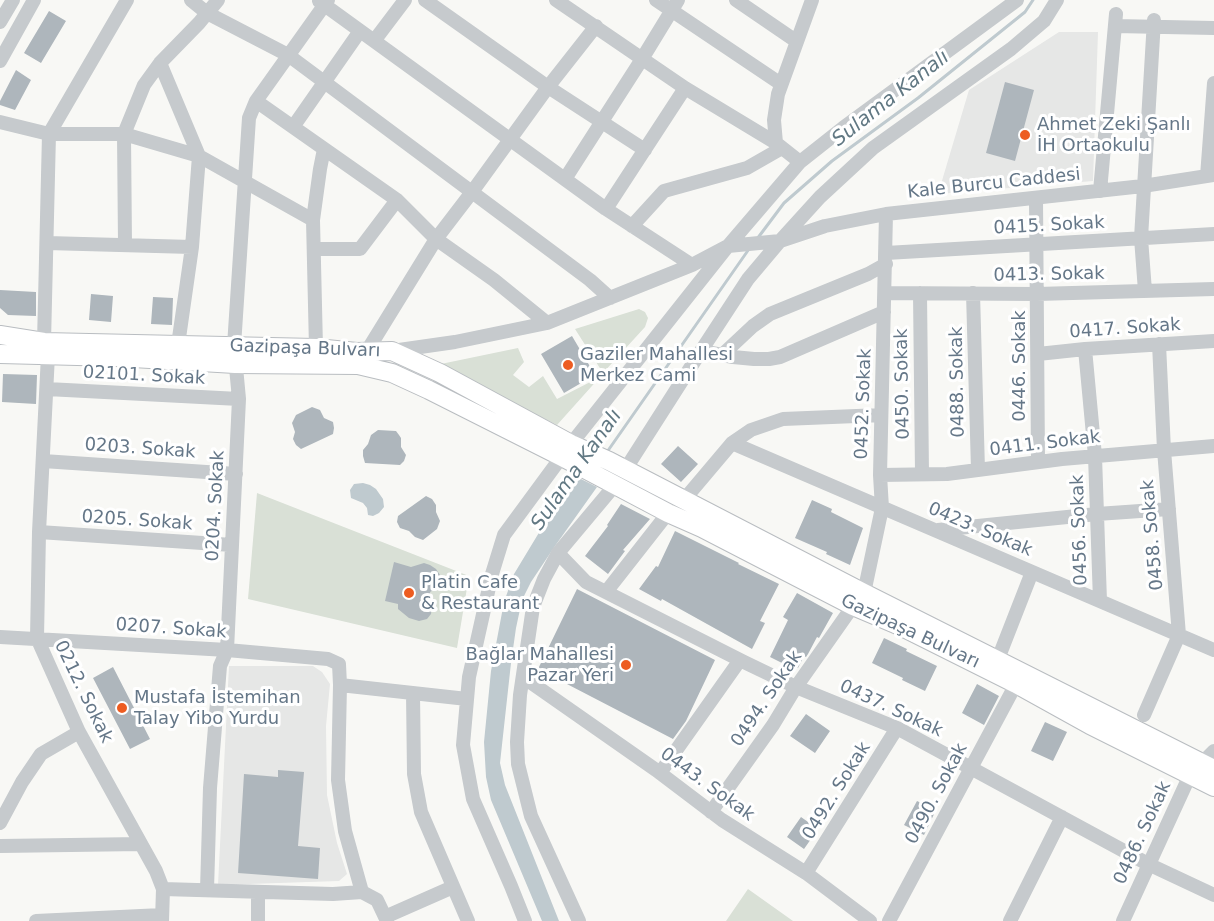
<!DOCTYPE html>
<html>
<head>
<meta charset="utf-8">
<style>
	body { margin:0 }
	canvas { display:block; background:#f8f8f5 }
</style>
</head>
<body>
<canvas width="1214" height="921"></canvas>
<script>
const c = document.querySelector('canvas').getContext('2d');
c.lineJoin = 'round';
function fill(path, color) { c.fillStyle = color; c.fill(path, 'evenodd'); }
const toPath = rows => new Path2D(rows.map(r => 'M' + r).join(''));
function strokePath(path, color, width, dash) { c.strokeStyle = color; c.lineWidth = width; c.lineCap = dash ? 'butt' : 'round'; c.setLineDash(dash || []); c.stroke(path); }
function drawText(font, color, halo, rows, align = 'center') {
  c.font = font + ' "DejaVu Sans",sans-serif'; c.lineWidth = 6; c.setLineDash([]); c.textBaseline = 'middle'; c.strokeStyle = halo; c.fillStyle = color; for (const [text, x, y, turn = 0] of rows) {
    c.save(); c.translate(x, y); c.rotate((+turn || 0) * Math.PI / 180); c.textAlign = isNaN(turn) ? turn : align; if (halo) c.strokeText(text, 0, 0); c.fillText(text, 0, 0); c.restore();
  }
}
const built = toPath([
	[1059,32,1098,32,1093,181,938,194,969,90],
	[229,666,313,666,322,672,330,684,326,726,327,795,337,843,347,874,339,881,218,885]
]);
const green = toPath([
	[639,309,645,312,648,318,645,327,603,373,575,329],
	[518,348,524,362,513,375,529,387,543,376,557,399,600,377,557,425,436,365],
	[257,493,469,576,457,648,248,599],
	[748,889,793,921,726,921]
]);
const water = toPath([
	[579,478,597,487,555,546,531,582,522,600,516,628,511,663,500,763,505,785,559,921,542,921,491,800,486,777,484,742,491,671,504,602,514,574,543,526],
	[363,483,370,485,376,489,383,499,384,507,379,513,373,516,368,515,367,508,363,503,351,498,350,490,354,484]
]);
const stream = toPath([
	[757,239,784,203,832,161,918,98,1025,12,1033,0],
	[607,452,749,249]
]);
const building = toPath([
	[49,11,66,21,41,63,24,53],
	[16,70,31,80,15,110,0,105,0,101],
	[1005,82,1034,90,1015,161,986,153],
	[0,290,36,292,36,316,8,315,0,308],
	[91,294,113,296,111,322,89,320],
	[153,297,173,298,172,325,151,324],
	[572,336,595,375,564,393,541,354],
	[3,374,37,375,36,404,2,402],
	[312,407,320,410,324,418,333,422,334,428,333,434,301,449,296,445,293,439,295,432,292,423,296,415],
	[378,430,396,431,399,435,401,438,401,447,406,455,404,461,400,465,365,463,363,456,363,450,368,444,371,435],
	[678,446,698,464,681,482,661,464],
	[426,496,432,499,436,505,436,512,440,521,437,529,423,540,415,537,409,531,400,528,397,522,398,516],
	[812,500,832,509,831,512,863,528,850,565,826,554,827,552,795,538],
	[621,504,650,519,623,550,625,551,608,574,585,556,608,526,607,525],
	[675,531,739,563,738,564,779,584,760,621,765,623,752,649,662,599,661,601,639,589,656,566,658,567],
	[394,562,411,567,424,563,430,565,436,569,440,575,440,582,437,588,430,592,432,607,431,614,427,619,419,621,409,618,398,609,398,604,385,601],
	[577,589,715,660,686,721,673,739,538,669],
	[797,593,833,613,819,638,817,637,808,654,806,657,804,656,798,668,793,666,792,668,770,657,788,620,783,617],
	[884,638,907,649,906,651,937,666,925,691,902,680,903,678,872,663],
	[113,667,150,739,130,749,93,678],
	[977,684,999,696,984,725,962,713],
	[806,714,830,731,815,753,790,736],
	[1045,722,1067,732,1053,761,1031,751],
	[278,770,304,772,298,846,320,848,318,879,238,873,244,774,278,777],
	[917,801,936,810,924,835,904,825],
	[801,817,818,829,804,849,787,837]
]);
const minor = toPath([
	[191,0,207,13,288,55,590,280,610,298],
	[425,0,548,87,645,150],
	[556,0,685,88,776,143,800,162],
	[656,0,781,84],
	[736,0,796,41],
	[319,1,606,209,692,265],
	[0,22,13,0],
	[1115,26,1214,28],
	[374,41,405,0],
	[0,61,34,0],
	[160,63,199,156,192,247,178,345],
	[256,101,397,200,436,239,494,280,547,323],
	[0,122,49,134,124,134,199,156,313,220],
	[293,127,360,31],
	[776,143,774,120,778,94,812,0],
	[1207,176,1214,83],
	[565,179,642,59,678,0],
	[1100,191,1116,14],
	[1036,198,1038,462],
	[606,209,685,88],
	[632,226,664,191,747,168,782,148],
	[47,243,192,247],
	[125,245,124,134,144,85,160,63,199,23,218,0],
	[314,249,360,249,397,200],
	[886,253,1214,234],
	[1145,291,1141,238,1154,20],
	[885,293,1037,294,1214,289],
	[920,293,922,474],
	[973,293,978,470],
	[44,342,49,134,127,0],
	[316,348,313,220,320,169,324,149],
	[1085,349,1095,456,1100,601],
	[367,351,436,239,472,192,548,87,596,26],
	[392,351,455,342,547,323,692,265,728,246,780,241,825,226,886,214,1143,186,1214,175],
	[701,351,733,357,754,359,769,359,780,357,884,312],
	[1038,354,1085,349,1214,341],
	[48,355,39,532,37,638,79,732,156,871,163,889,162,921],
	[722,355,753,326,770,314,868,274,886,264],
	[47,389,239,399],
	[732,443,1214,650],
	[43,461,236,474],
	[625,470,701,351,748,279,780,241,820,197,873,148,1011,49,1044,21,1057,0],
	[880,475,947,474,1062,459,1214,446],
	[683,501,732,443,751,430,783,419,881,415],
	[938,530,1097,514,1169,509],
	[39,532,232,545],
	[558,553,586,582,744,662,796,687,897,728,1148,864,1214,895],
	[606,592,668,513],
	[864,593,882,508,880,475,886,214],
	[0,637,227,650,328,659,339,664,340,685,338,780,345,831,362,892,377,900,387,921],
	[998,659,1032,572],
	[523,677,656,770,722,820,806,873,870,921],
	[340,685,467,699],
	[413,693,414,774,421,812,468,921],
	[1144,715,1179,635,1164,450,1159,344],
	[660,773,740,660],
	[711,812,773,725,796,687,853,606],
	[0,823,22,782,41,754,79,732],
	[0,846,141,844],
	[806,873,897,728],
	[163,889,333,894,362,892],
	[207,890,210,788,220,666,227,650,239,399,234,346,249,118,256,101,328,0],
	[385,917,453,887],
	[36,921,162,915],
	[258,921,258,892],
	[525,921,511,886,473,799,463,745,469,677,492,574,504,535,571,444,728,246,800,162,843,128,1017,0],
	[579,921,531,816,518,764,517,742,520,695,533,607,544,579,558,553,615,485],
	[889,921,1016,684],
	[1010,921,1062,817],
	[1123,921,1190,775,1214,751]
]);
const major = toPath([
	[0,335,44,342,316,348,357,352,392,351,440,373,571,444,609,461,864,593,1214,769],
	[0,354,116,357,235,364,358,365,392,373,429,390,562,457,668,513,702,528,853,606,900,626,1016,684,1090,725,1214,787]
]);
const markers = [
	[1025,135,6,"#ed5c21"],
	[568,365,6,"#ed5c21"],
	[409,593,6,"#ed5c21"],
	[626,665,6,"#ed5c21"],
	[122,708,6,"#ed5c21"]
];
const poiNames = [
	["Ahmet Zeki Şanlı",1037,125],
	["İH Ortaokulu",1037,146],
	["Gaziler Mahallesi",580,355],
	["Merkez Cami",580,376],
	["Platin Cafe",421,583],
	["& Restaurant",421,604],
	["Bağlar Mahallesi",614,655,"right"],
	["Pazar Yeri",614,676,"right"],
	["Mustafa İstemihan",134,698],
	["Talay Yibo Yurdu",134,719]
];
const streetNames = [
	["Kale Burcu Caddesi",994,184,-6],
	["0415. Sokak",1049,226,-3],
	["0413. Sokak",1049,275,-1],
	["0417. Sokak",1125,329,-4],
	["Gazipaşa Bulvarı",305,349,2],
	["0446. Sokak",1020,366,-90],
	["02101. Sokak",144,376,3],
	["0488. Sokak",958,382,-91],
	["0450. Sokak",903,384,-91],
	["0452. Sokak",864,404,-88],
	["0411. Sokak",1045,444,-7],
	["0203. Sokak",140,449,4],
	["0204. Sokak",216,506,-87],
	["0205. Sokak",137,521,4],
	["0423. Sokak",980,530,23],
	["0456. Sokak",1080,530,-92],
	["0458. Sokak",1153,535,-95],
	["0207. Sokak",171,629,4],
	["Gazipaşa Bulvarı",910,632,25],
	["0212. Sokak",83,692,64],
	["0494. Sokak",767,699,-56],
	["0437. Sokak",891,709,25],
	["0443. Sokak",707,785,36],
	["0492. Sokak",837,791,-58],
	["0490. Sokak",937,794,-62],
	["0486. Sokak",1143,833,-65]
];
const waterNames = [
	["Sulama Kanalı",891,99,-38],
	["Sulama Kanalı",577,470,-55]
];
fill(built, '#e6e7e6');
fill(green, '#d9e0d6');
fill(water, '#bfcacf');
strokePath(stream, '#bfcacf', 3);
fill(building, '#aeb6bc');
strokePath(major, '#b9bdc1', 20);
strokePath(minor, '#c6cacd', 14);
strokePath(major, '#fff', 18);
for (const [x, y, r, color] of markers) { const dot = new Path2D(); dot.arc(x, y, r, 0, 2 * Math.PI); c.fillStyle = color; c.fill(dot); strokePath(dot, '#fff', 2); }
drawText('18px', '#657788', '#fff', poiNames, 'left');
drawText('18px', '#657788', '#fff', streetNames);
drawText('italic 20px', '#617883', '#fff', waterNames);
</script>
</body>
</html>
